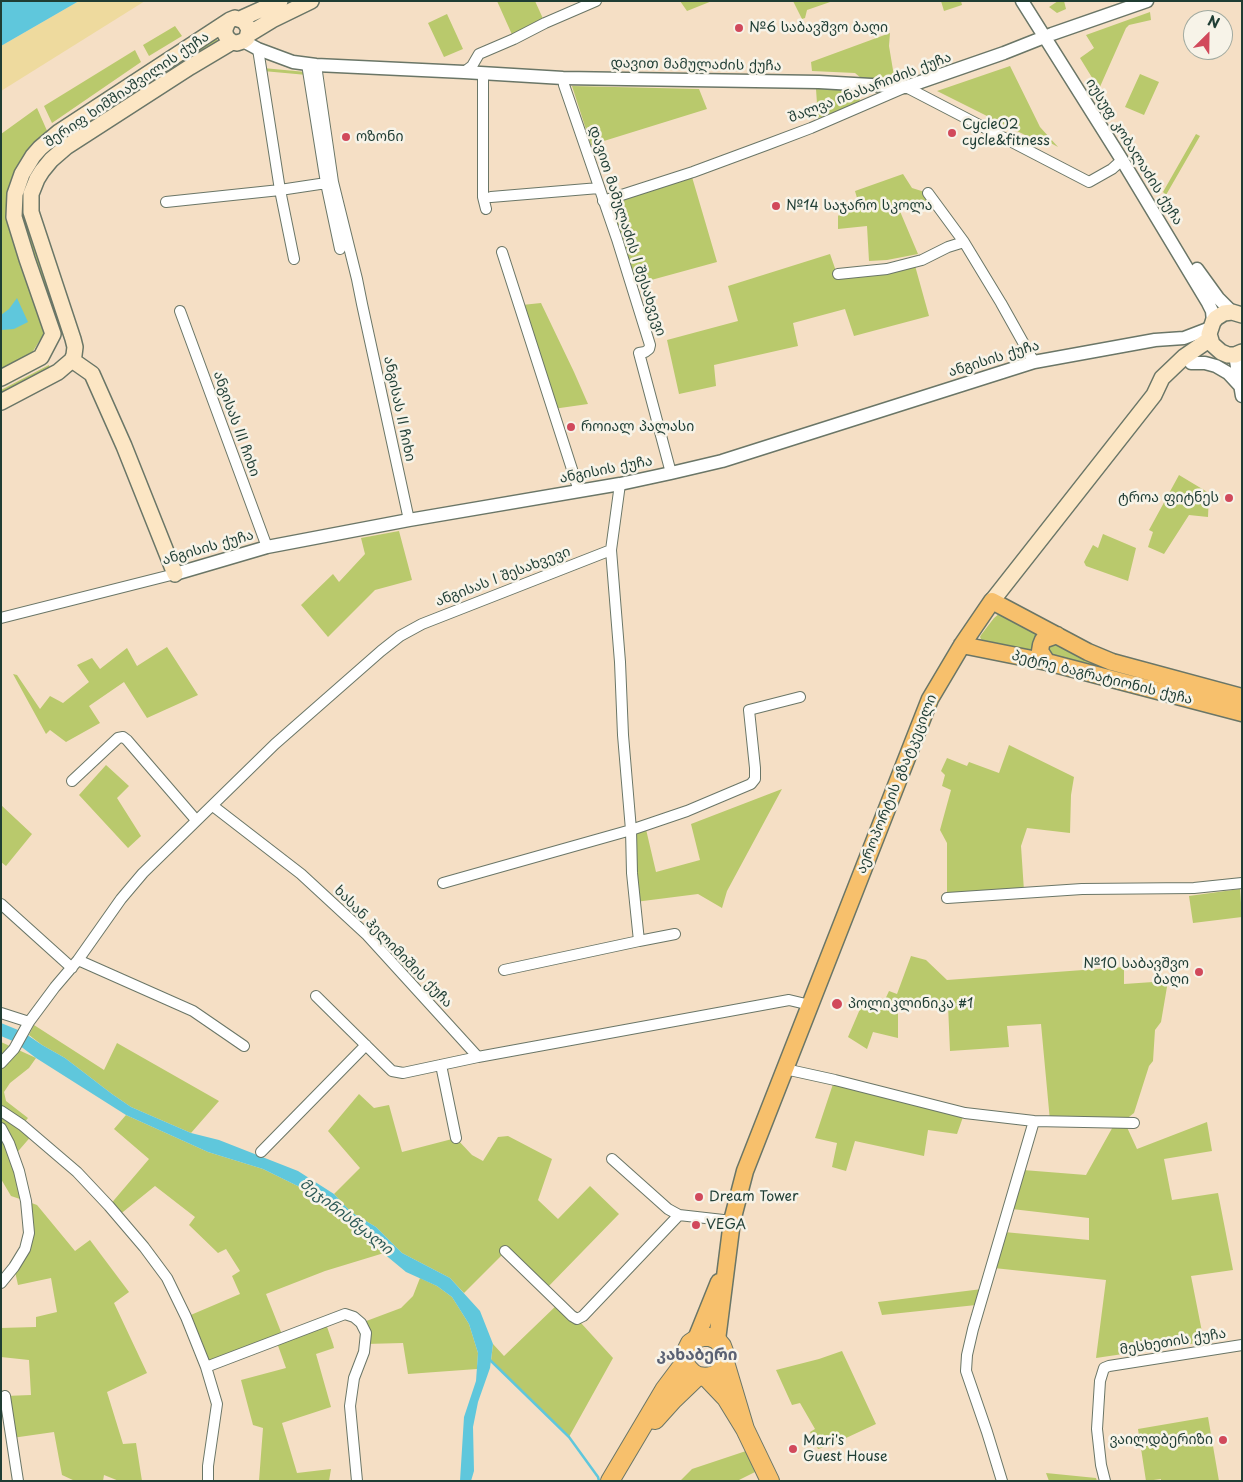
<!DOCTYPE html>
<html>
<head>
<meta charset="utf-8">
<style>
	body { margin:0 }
	#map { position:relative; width:1243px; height:1482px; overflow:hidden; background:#f5dfc5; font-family:"Playpen Sans",sans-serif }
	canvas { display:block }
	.frame { position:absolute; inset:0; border:2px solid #1f3d34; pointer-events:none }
	.north { position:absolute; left:1183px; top:10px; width:50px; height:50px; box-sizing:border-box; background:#f7f3e8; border:1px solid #a1aaa0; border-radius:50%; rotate:23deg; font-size:14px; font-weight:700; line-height:20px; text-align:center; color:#1f3d34 }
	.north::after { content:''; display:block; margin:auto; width:18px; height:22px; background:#d1495b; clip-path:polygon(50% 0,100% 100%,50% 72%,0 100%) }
</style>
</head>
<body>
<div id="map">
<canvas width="1243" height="1482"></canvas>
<div class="frame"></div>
<div class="north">N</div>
</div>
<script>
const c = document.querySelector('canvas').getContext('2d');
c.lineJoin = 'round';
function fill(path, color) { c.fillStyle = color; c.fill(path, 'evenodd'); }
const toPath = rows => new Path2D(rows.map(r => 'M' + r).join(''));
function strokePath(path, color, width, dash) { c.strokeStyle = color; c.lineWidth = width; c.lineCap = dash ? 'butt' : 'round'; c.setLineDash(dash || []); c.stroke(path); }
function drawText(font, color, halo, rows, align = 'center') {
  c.font = font + ' "Playpen Sans","Noto Sans Georgian",sans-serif'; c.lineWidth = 5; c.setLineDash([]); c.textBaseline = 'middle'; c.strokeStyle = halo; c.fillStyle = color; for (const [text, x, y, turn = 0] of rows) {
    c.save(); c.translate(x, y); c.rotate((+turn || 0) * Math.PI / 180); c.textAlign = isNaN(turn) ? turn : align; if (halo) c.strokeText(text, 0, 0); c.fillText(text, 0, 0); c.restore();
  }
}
const green = toPath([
	[497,1,535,1,545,23,514,39],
	[680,1,712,1,687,11],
	[793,1,833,1,807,10,805,18,802,19],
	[941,1,961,1,962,5,944,11],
	[1058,1,1064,1,1066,9,1057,13,1049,7],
	[1150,12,1151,20,1129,25,1126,28,1099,89,1080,58,1094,48,1086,35],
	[447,14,463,49,444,57,428,23],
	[175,26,182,36,149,56,143,45],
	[890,33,889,46,894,76,892,78,861,78,855,73,812,71,811,62],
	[215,36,219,44,58,145,24,209,25,219,62,330,60,332,20,219,20,192,43,151],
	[135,50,141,62,52,123,44,106],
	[1010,66,1040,127,1058,147,1047,141,1034,138,1033,139,937,91],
	[263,68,306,72,307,75,263,71],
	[1140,74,1159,82,1144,115,1125,107],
	[572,86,699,89,707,109,591,145],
	[816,89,858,90,860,98,859,104,818,118],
	[37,108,48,133,7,216,10,229,44,325,43,335,30,356,1,372,1,134],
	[1196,134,1200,136,1166,195,1163,192],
	[903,174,912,188,928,193,932,199,899,209,918,254,887,260,869,261,867,226,838,229,838,216,857,198,855,191],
	[692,177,717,262,633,285,606,202],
	[830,254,837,274,914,262,929,316,854,336,845,309,793,323,798,346,714,365,716,386,679,394,667,340,738,321,728,286],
	[541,303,574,372,588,404,553,409,522,305],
	[49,365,50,369,1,397,1,390],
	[1179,475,1209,493,1208,517,1189,515,1164,554,1148,547,1153,532,1149,530],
	[399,531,412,580,375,590,328,637,301,605,333,574,339,582,365,554,361,538],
	[1103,534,1136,548,1128,581,1086,566,1084,562,1093,545,1098,548],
	[1000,613,1042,632,1035,651,982,641,980,637,981,635,994,618],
	[1051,642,1128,674,1128,676,1053,656,1044,646],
	[167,647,198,695,147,718,124,682,89,706,100,723,66,742,50,730,46,734,13,674,17,675,40,709,50,696,63,703,89,682,77,665,92,658,100,669,127,648,137,666],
	[1009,745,1074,777,1071,795,1070,833,1027,828,1021,846,1024,891,947,897,947,843,940,830,951,790,942,786,945,775,941,771,947,758,967,766,969,762,999,773],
	[106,765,129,786,117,798,141,836,128,848,79,795],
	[782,789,727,891,722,908,698,894,635,902,631,830,645,825,656,872,700,860,691,824],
	[1,805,32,834,6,866,1,862],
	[1240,889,1242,917,1193,923,1189,896],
	[911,956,926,960,947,980,1124,967,1124,984,1168,981,1161,1022,1155,1030,1153,1061,1149,1066,1134,1113,1125,1120,1125,1123,1137,1149,1207,1122,1212,1151,1164,1159,1172,1200,1218,1193,1233,1270,1191,1276,1204,1342,1096,1358,1106,1280,994,1268,1004,1232,1089,1240,1089,1218,1012,1209,1023,1170,1086,1175,1115,1123,1050,1121,1041,1024,1007,1026,1009,1047,950,1051,948,1005,898,1006,898,1038,873,1032,867,1049,848,1037,863,1002,882,1006,889,991,897,994],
	[34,1025,104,1070,117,1043,219,1101,191,1133,131,1107,112,1094,65,1058,42,1045,29,1035],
	[1,1042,36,1058,29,1068,10,1083,4,1092,6,1101,28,1118,22,1125,33,1134,14,1156,26,1201,37,1205,75,1251,90,1240,129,1292,114,1303,147,1373,107,1392,123,1444,136,1443,142,1481,119,1481,104,1475,103,1481,75,1481,62,1475,54,1432,12,1438,5,1396,31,1395,29,1360,1,1357,1,1328,36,1327,36,1317,57,1312,51,1278,18,1285,14,1267,25,1249,26,1201,11,1196,1,1179],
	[833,1084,963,1117,957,1134,928,1130,924,1156,855,1141,846,1171,832,1167,837,1143,815,1138],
	[359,1094,374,1108,389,1105,402,1152,456,1138,472,1155,483,1161,498,1137,508,1136,552,1159,538,1200,558,1219,590,1186,619,1214,545,1290,505,1252,464,1293,450,1278,402,1253,376,1227,351,1212,334,1194,360,1168,328,1131],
	[126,1115,208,1152,263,1169,314,1194,348,1224,384,1253,325,1271,266,1294,283,1337,325,1321,333,1344,334,1348,316,1354,331,1407,282,1423,297,1473,331,1469,329,1481,259,1481,263,1428,253,1425,241,1380,286,1368,276,1340,206,1367,186,1317,240,1294,232,1276,240,1271,226,1249,218,1253,189,1225,195,1217,155,1186,118,1216,109,1206,149,1159,114,1129],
	[420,1278,437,1286,452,1297,469,1324,478,1353,477,1369,408,1374,403,1343,365,1344,361,1323,401,1308,413,1296],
	[982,1289,976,1305,882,1315,878,1302],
	[559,1303,581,1323,613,1358,569,1437,491,1361,493,1344,504,1356],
	[842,1351,876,1424,831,1445,818,1449,810,1432,815,1429,800,1403,792,1405,776,1370,819,1359],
	[1208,1417,1219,1481,1161,1481,1161,1479,1146,1481,1138,1429],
	[746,1451,755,1472,737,1481,680,1481,692,1469],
	[1046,1473,1096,1478,1097,1481,1049,1481]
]);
const sand = toPath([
	[79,1,145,1,1,91,1,46]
]);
const water = toPath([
	[1,1,79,1,1,46],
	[17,298,28,322,14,329,1,330,1,315,9,309],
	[1,1023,23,1032,42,1045,65,1058,112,1094,131,1107,191,1133,219,1140,298,1171,334,1194,351,1212,376,1227,402,1253,450,1278,480,1311,493,1344,490,1368,478,1402,473,1427,474,1471,471,1481,460,1481,464,1417,476,1381,478,1353,469,1324,452,1297,437,1286,406,1272,348,1224,314,1194,263,1169,208,1152,126,1115,36,1058,15,1042,1,1036]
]);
const stream = toPath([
	[490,1360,569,1437,598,1477,599,1481]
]);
const minor = toPath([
	[258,49,280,190,294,259],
	[307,64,326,183,340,249],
	[316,65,333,182],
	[464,72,472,66,479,54,514,39,545,23,596,1],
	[483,78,483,197,486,209],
	[563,78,564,85,617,239,650,345,649,349,645,352,639,353,671,473],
	[928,193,964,242,1001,303,1034,362],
	[491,197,599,188],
	[603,201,693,172,766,145,811,128,906,87,1089,182,1112,169,1122,160],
	[166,202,280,190,333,182,357,279,362,304,409,520],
	[502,252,579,491],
	[838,274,887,269,922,260,948,247,964,242],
	[180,311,267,547],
	[1,618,175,574],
	[72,781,118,738,123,737,127,740,196,820],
	[213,806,301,874,366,934,478,1057],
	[443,883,631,830,687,811,751,784,755,779,755,768,749,710,800,697],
	[947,898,1082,889,1194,888,1242,883],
	[1,904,72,968],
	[639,941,675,934],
	[78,960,193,1011,244,1046],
	[504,970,639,941,632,873,631,830,623,735,620,662,611,550,620,484],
	[316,996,392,1071,403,1073,478,1057,789,1000,810,1005],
	[1,1013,29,1022],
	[1,1063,14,1049,29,1022,55,987,78,960,121,899,143,873,275,744,381,651,400,636,422,624,611,550],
	[441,1065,456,1138],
	[785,1069,835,1080,965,1113,1034,1121,1134,1123],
	[1,1111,22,1125,77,1172,109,1206,144,1247,167,1278,186,1317,206,1367,217,1404,208,1466,208,1481],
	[1,1128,9,1143,19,1171,26,1201,29,1233,25,1249,14,1267,1,1283],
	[261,1152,366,1045],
	[612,1159,668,1209,679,1215,732,1221],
	[505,1251,572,1316,577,1319,583,1316,679,1215],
	[206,1367,345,1314,354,1317,361,1323,366,1333,364,1352,354,1378,350,1406,357,1481],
	[5,1396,18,1481],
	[1002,1481,987,1432,966,1371,967,1355,973,1329,1034,1121],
	[1105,1481,1101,1465,1097,1429,1100,1381,1104,1368,1109,1366,1242,1345]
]);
const tertiary = toPath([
	[1022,1,1122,160,1208,303,1212,311,1213,322],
	[243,41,258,49,293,62,316,65,464,72,563,78,819,82,906,87,1004,53,1052,34,1147,1],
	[1197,269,1218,298,1232,312],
	[1235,355,1242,396],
	[1191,363,1205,363,1216,366,1228,373,1240,386],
	[175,574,267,547,409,520,620,484,671,473,722,461,1034,362,1155,340,1184,338,1210,328]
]);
const secondary = toPath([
	[240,19,280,1],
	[249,34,272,20,311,1],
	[1242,315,1232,312,1224,313,1216,318,1213,322,1209,334,1212,344,1221,352,1228,355,1235,355,1242,352],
	[72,360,92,374,124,446,175,574],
	[1,378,41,357,53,334,27,259,14,217,15,194,22,174,33,156,40,148,59,132,230,20,235,18,244,21,249,29,247,38,243,41,237,43,232,42,228,39,225,34,225,29,227,24],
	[1,402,58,372,72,360,74,355,75,347,73,339,31,212,31,194,37,179,42,171,51,160,66,147,190,67,232,42],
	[992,601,1154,395,1162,378,1184,357,1210,339]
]);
const primary = toPath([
	[962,645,1047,662,1242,713],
	[1047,662,1040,651,1041,645,1043,640,1057,635],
	[696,1339,719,1282],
	[717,1340,732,1221,745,1171,930,699,962,645,992,601,1088,652,1112,662,1242,697]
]);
const trunk = toPath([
	[725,1362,721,1370,715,1375,706,1377,698,1376,693,1373,688,1368,685,1362,685,1355,687,1349,690,1343,696,1339,703,1337,710,1337,717,1340,722,1346,725,1354,725,1362,745,1429],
	[706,1377,726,1398,745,1429,770,1481],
	[655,1420,673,1400,698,1376],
	[610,1481,664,1390,685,1362]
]);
const markers = [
	[739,28,5,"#d1495b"],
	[952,133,5,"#d1495b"],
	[346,137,5,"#d1495b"],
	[776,206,5,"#d1495b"],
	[571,427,5,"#d1495b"],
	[1229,498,5,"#d1495b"],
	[1199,972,5,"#d1495b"],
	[837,1004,6,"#d1495b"],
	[699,1197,5,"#d1495b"],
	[696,1225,5,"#d1495b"],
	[1223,1440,5,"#d1495b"],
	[793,1449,5,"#d1495b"]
];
const poiNames = [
	["№6 საბავშვო ბაღი",749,28],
	["CycleO2",962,125],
	["cycle&fitness",962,141],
	["ოზონი",356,137],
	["№14 საჯარო სკოლა",786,206],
	["როიალ პალასი",581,427],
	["ტროა ფიტნეს",1219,498,"right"],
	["№10 საბავშვო",1189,964,"right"],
	["ბაღი",1189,980,"right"],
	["პოლიკლინიკა #1",848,1004],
	["Dream Tower",709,1197],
	["VEGA",706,1225],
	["ვაილდბერიზი",1213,1440,"right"],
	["Mari's",803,1441],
	["Guest House",803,1457]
];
const streetNames = [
	["დავით მამულაძის ქუჩა",696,65,1],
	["შალვა ინასარიძის ქუჩა",870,88,-21],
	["შერიფ ხიმშიაშვილის ქუჩა",127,90,-34],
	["იუსუფ კობალაძის ქუჩა",1134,152,58],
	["დავით მამულაძის I შესახვევი",627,231,72],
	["ანგისის ქუჩა",994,359,-17],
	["ანგისას II ჩიხი",399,409,78],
	["ანგისას III ჩიხი",236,424,70],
	["ანგისის ქუჩა",606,470,-11],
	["ანგისის ქუჩა",208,548,-16],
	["ანგისას I შესახვევი",503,577,-21],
	["პეტრე ბაგრატიონის ქუჩა",1102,678,14],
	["აეროპორტის გზატკეცილი",897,784,-68],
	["ხასან ჰელიმიშის ქუჩა",393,947,46],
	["მესხეთის ქუჩა",1173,1342,-9]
];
const waterNames = [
	["მეჯინისწყალი",346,1217,38]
];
const quarterNames = [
	["კახაბერი",697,1356]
];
fill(green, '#b9c96c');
fill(sand, '#eeda9e');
fill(water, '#5fc7dc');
strokePath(stream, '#5fc7dc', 2.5);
strokePath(minor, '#6a7667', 12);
strokePath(tertiary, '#6a7667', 15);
strokePath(secondary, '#6a7667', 18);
strokePath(primary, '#6a7667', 19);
strokePath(trunk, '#6a7667', 20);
strokePath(minor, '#fff', 10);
strokePath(tertiary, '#fff', 12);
strokePath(secondary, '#fce6c4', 15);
strokePath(primary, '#f7c06c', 16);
strokePath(trunk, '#f7c06c', 18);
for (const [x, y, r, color] of markers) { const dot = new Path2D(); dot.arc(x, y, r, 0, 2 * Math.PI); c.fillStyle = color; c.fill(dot); strokePath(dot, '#f7f3e8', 2); }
drawText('14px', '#1f3d34', '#f7f3e8', poiNames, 'left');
drawText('14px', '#1f3d34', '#f7f3e8', streetNames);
drawText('italic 15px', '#2c5956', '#f7f3e8', waterNames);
drawText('bold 16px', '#5a6173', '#f7f3e8', quarterNames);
</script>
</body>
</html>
